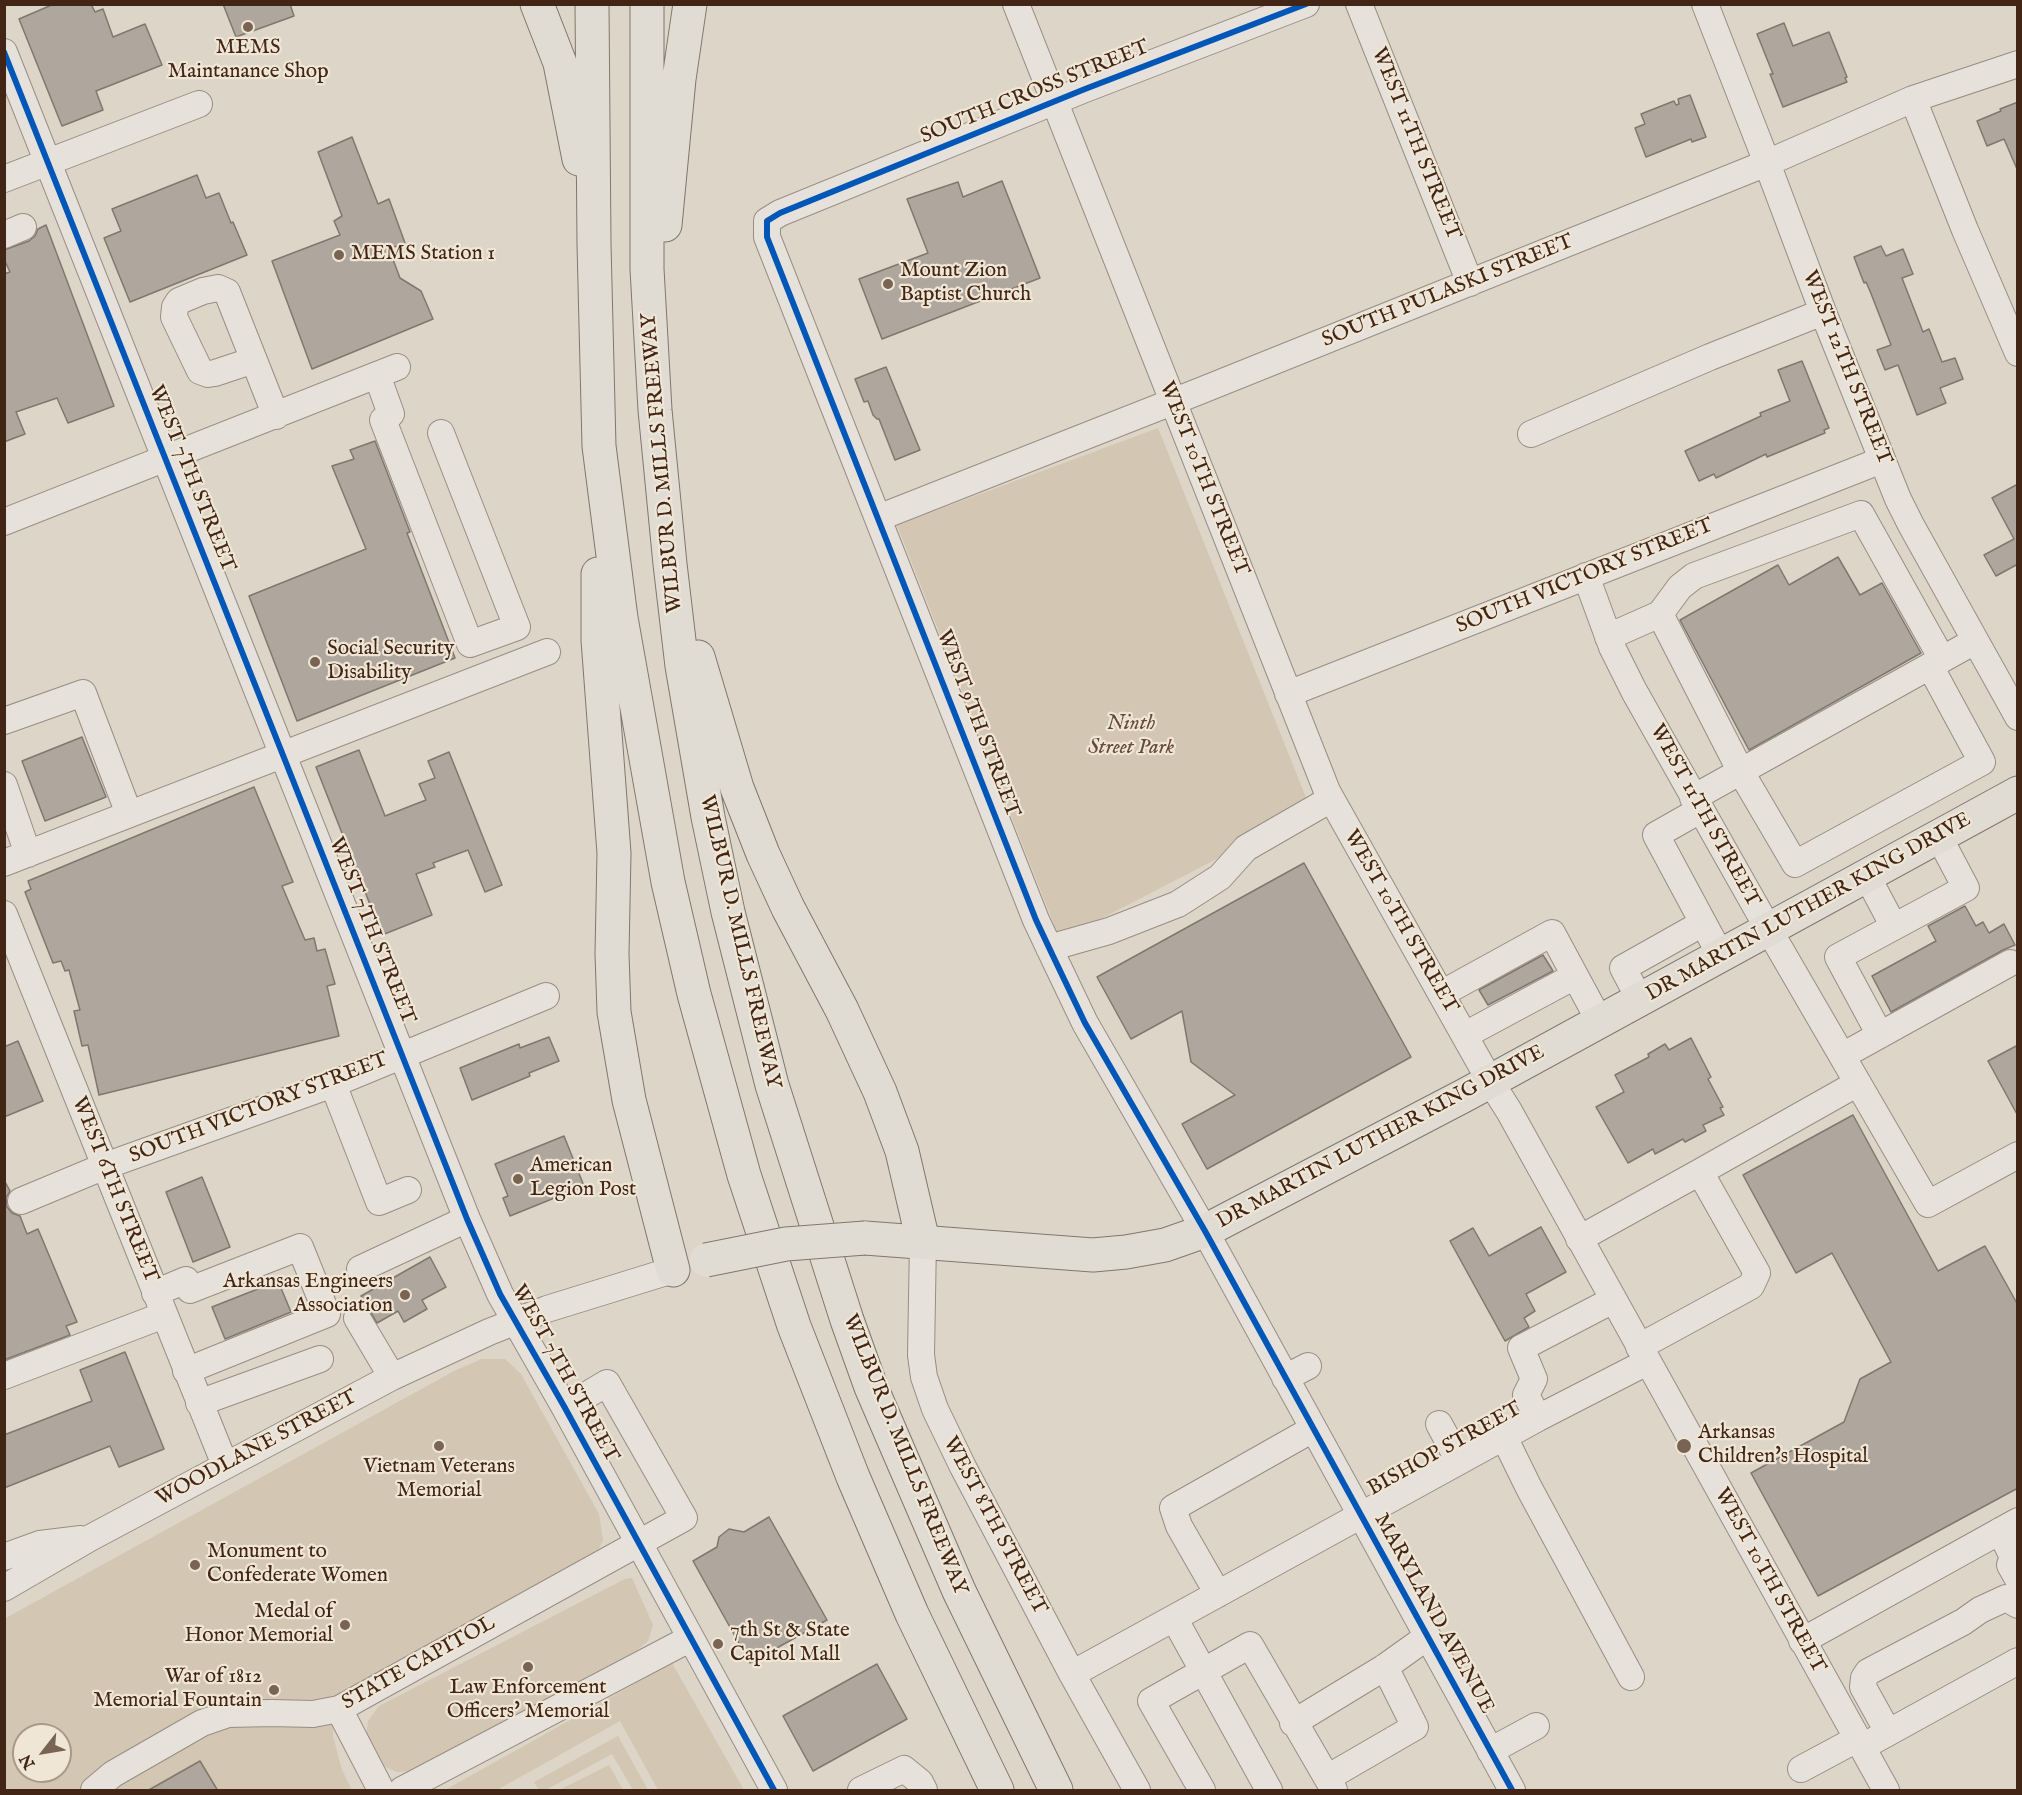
<!DOCTYPE html>
<html>
<head>
<meta charset="utf-8">
<style>
	body { margin:0 }
	#map { position:relative; width:2022px; height:1795px; overflow:hidden; background:#ddd5c7; font-family:"IM FELL English",serif }
	canvas { display:block }
	.frame { position:absolute; inset:0; border:6px solid #432515; pointer-events:none }
	.north { position:absolute; left:12px; top:1723px; width:60px; height:60px; box-sizing:border-box; background:#efe6d5; border:2px solid #a98; border-radius:50%; rotate:239deg; font-size:16px; font-weight:700; line-height:24px; text-align:center; color:#432515 }
	.north::after { content:''; display:block; margin:auto; width:21px; height:27px; background:#796353; clip-path:polygon(50% 0,100% 100%,50% 72%,0 100%) }
</style>
</head>
<body>
<div id="map">
<canvas width="2022" height="1795"></canvas>
<div class="frame"></div>
<div class="north">N</div>
</div>
<script>
const c = document.querySelector('canvas').getContext('2d');
c.lineJoin = 'round';
function fill(path, color) { c.fillStyle = color; c.fill(path, 'evenodd'); }
const toPath = rows => new Path2D(rows.map(r => 'M' + r).join(''));
function strokePath(path, color, width, dash) { c.strokeStyle = color; c.lineWidth = width; c.lineCap = dash ? 'butt' : 'round'; c.setLineDash(dash || []); c.stroke(path); }
function drawText(font, color, halo, rows, align = 'center') {
  c.font = font + ' "IM FELL English",serif'; c.lineWidth = 4.5; c.setLineDash([]); c.textBaseline = 'middle'; c.strokeStyle = halo; c.fillStyle = color; for (const [text, x, y, turn = 0] of rows) {
    c.save(); c.translate(x, y); c.rotate((+turn || 0) * Math.PI / 180); c.textAlign = isNaN(turn) ? turn : align; if (halo) c.strokeText(text, 0, 0); c.fillText(text, 0, 0); c.restore();
  }
}
const green = toPath([
	[1158,428,1311,810,1060,940,897,525],
	[482,1359,505,1359,521,1374,599,1514,603,1540,597,1553,334,1700,333,1736,342,1770,352,1790,5,1790,4,1619,456,1370],
	[24,1735,60,1735,60,1771,24,1771],
	[632,1578,653,1625,648,1641,636,1651,411,1771,397,1772,381,1765,365,1745,368,1721,379,1706,625,1579],
	[672,1663,744,1790,658,1790,620,1721,497,1790,445,1790],
	[618,1736,648,1790,633,1790,612,1754,546,1790,539,1790,534,1782],
	[609,1765,623,1790,559,1790]
]);
const building = toPath([
	[54,4,91,4,95,12,103,9,113,37,145,24,162,65,96,91,103,110,62,126,19,19,54,4],
	[223,4,290,4,294,16,236,37,223,4],
	[1784,23,1793,46,1829,32,1847,77,1845,78,1847,82,1783,107,1770,74,1773,74,1757,34,1784,23],
	[1690,95,1706,137,1692,142,1691,139,1646,157,1635,128,1645,124,1641,114,1674,101,1676,105,1679,104,1678,99,1690,95],
	[2018,102,2018,169,2017,169,2004,139,1987,146,1977,121,2001,111,2000,109,2018,102],
	[352,137,378,204,389,199,405,243,389,249,400,278,421,291,433,319,312,369,272,261,340,235,334,221,342,216,318,152,352,137],
	[197,175,206,198,219,193,231,223,233,222,247,255,130,302,104,238,121,231,112,209,197,175],
	[1002,181,1040,278,882,339,859,279,928,253,907,199,958,182,963,197,1002,181],
	[46,225,114,406,68,423,57,398,16,412,25,434,4,442,4,274,10,272,4,259,4,250,29,241,35,236,38,229,46,225],
	[1881,246,1886,256,1903,249,1913,274,1902,278,1923,332,1929,329,1942,362,1955,358,1963,379,1940,388,1946,403,1917,415,1898,365,1885,370,1877,350,1891,345,1870,291,1866,282,1864,283,1854,257,1881,246],
	[1802,361,1829,428,1824,430,1825,433,1767,457,1766,454,1716,478,1714,474,1699,481,1685,451,1761,416,1760,413,1790,401,1778,370,1802,361],
	[886,367,920,450,895,460,879,419,877,419,873,415,868,401,864,402,855,379,886,367],
	[375,441,410,532,407,533,455,658,297,721,249,596,366,549,332,466,354,459,350,450,375,441],
	[2018,484,2018,564,1996,576,1984,555,2014,539,1992,498,2018,484],
	[1838,557,1860,595,1882,583,1921,653,1749,750,1680,620,1778,565,1789,585,1838,557],
	[82,737,106,797,45,821,22,761,82,737],
	[359,750,385,816,426,800,419,784,435,778,428,761,449,752,502,885,485,892,468,850,433,863,435,867,416,874,432,915,382,935,316,767,359,750],
	[254,787,293,882,282,886,305,940,314,938,317,951,325,949,335,984,327,986,339,1036,99,1095,88,1045,82,1046,74,1011,80,1010,69,970,65,971,61,961,53,963,25,892,31,889,28,881,254,787],
	[1304,863,1411,1057,1207,1169,1182,1124,1235,1095,1191,1062,1182,1011,1131,1039,1097,977,1304,863],
	[1965,906,1976,926,1983,922,1989,933,2004,924,2015,945,2003,950,1891,1012,1872,976,1936,941,1928,926,1965,906],
	[1543,955,1553,971,1488,1005,1479,990,1543,955],
	[549,1037,559,1061,529,1073,530,1076,472,1100,460,1068,519,1044,520,1048,549,1037],
	[1691,1038,1711,1077,1708,1079,1723,1107,1720,1108,1724,1115,1703,1125,1706,1131,1685,1142,1683,1139,1655,1154,1653,1149,1628,1163,1596,1107,1624,1092,1615,1075,1649,1057,1648,1054,1665,1044,1669,1050,1691,1038],
	[18,1041,43,1101,4,1117,4,1047,18,1041],
	[2018,1045,2018,1116,1988,1061,2018,1045],
	[1853,1115,1938,1271,1985,1246,2018,1305,2018,1488,1818,1596,1751,1473,1844,1422,1860,1379,1891,1362,1832,1253,1796,1273,1743,1175,1853,1115],
	[564,1136,584,1186,510,1216,503,1198,508,1196,495,1164,564,1136],
	[202,1177,230,1247,193,1262,166,1192,202,1177],
	[4,1180,10,1191,6,1198,7,1207,12,1213,20,1216,27,1234,38,1229,77,1322,66,1326,70,1335,4,1360,4,1180],
	[1541,1227,1566,1272,1526,1294,1535,1311,1524,1318,1529,1327,1505,1341,1450,1241,1473,1228,1489,1256,1541,1227],
	[430,1257,446,1287,422,1300,427,1309,404,1322,398,1311,377,1323,361,1296,430,1257],
	[278,1281,291,1312,225,1339,212,1307,278,1281],
	[125,1352,164,1449,119,1467,110,1446,4,1488,4,1435,92,1401,80,1370,125,1352],
	[769,1517,827,1620,750,1663,693,1561,717,1547,719,1537,729,1529,744,1532,769,1517],
	[877,1664,907,1719,813,1771,783,1716,877,1664],
	[200,1761,218,1791,147,1791,200,1761]
]);
const minor = toPath([
	[1016,4,1327,791,1490,1081,1509,1111,1886,1790],
	[1306,4,1085,89,780,213,767,221,767,237,1036,920,1053,956,1085,1023,1205,1231,1512,1790],
	[1359,4,1470,283],
	[1705,4,1767,163,1823,312,1898,499,1911,525,2018,717],
	[4,52,467,1219,500,1294,565,1408,774,1790],
	[1913,99,1965,230,2018,353],
	[4,179,199,104],
	[4,235,23,227],
	[254,360,215,373,208,374,200,371,174,317,175,307,179,301,203,291,218,288,227,292,276,416],
	[377,375,391,414,383,420,470,644,517,627,441,433],
	[1531,434,1710,357,1823,312],
	[878,518,1200,391,1767,163,1913,99,2018,64],
	[4,522,397,367],
	[1586,576,1612,647,1634,691,1769,930,1928,1204,2018,1155],
	[1660,614,1680,587,1694,576,1861,514,1942,659],
	[1608,637,1660,614,1741,772,1795,864,1982,762,1930,666],
	[1288,694,1882,460],
	[4,721,83,693,129,814],
	[4,785,28,854],
	[1693,798,1975,641],
	[1700,810,1656,835,1721,956],
	[4,863,547,652],
	[1867,876,1894,927],
	[4,914,225,1465],
	[1049,948,1109,931,1178,904,1220,877,1246,848,1331,799],
	[1441,994,1552,933,1600,1022],
	[1640,1000,1623,968,1703,923],
	[1465,1035,1575,976],
	[1880,1035,1838,957,1966,888,1939,837],
	[1842,1056,2010,963],
	[333,1084,379,1202,408,1190],
	[1700,1172,1858,1083],
	[21,1201,105,1166,333,1084,546,996],
	[1579,1239,1700,1172,1757,1273,1751,1286,1639,1347],
	[923,1241,921,1355,924,1377,935,1409,963,1467,1072,1674,1137,1790],
	[360,1269,467,1219],
	[155,1293,186,1280,190,1290,300,1247,327,1314,186,1371],
	[357,1318,392,1377],
	[4,1376,164,1315],
	[1285,1378,1308,1366],
	[199,1403,320,1359],
	[1538,1418,1526,1395,1534,1379,1521,1348,1613,1300],
	[1439,1424,1459,1461],
	[1504,1437,1529,1488,1631,1677],
	[2000,1531,2013,1557,2010,1565,2018,1579],
	[4,1557,40,1544,81,1539],
	[4,1588,90,1538,392,1377,489,1332,547,1309,673,1270],
	[1218,1594,1179,1526,1173,1508,1313,1429],
	[1174,1618,1269,1790],
	[1802,1641,2018,1521],
	[1072,1674,1538,1418,1647,1362],
	[339,1709,381,1790],
	[1293,1723,1385,1667,1427,1637],
	[1888,1732,1863,1687,1864,1678,1868,1672,1963,1622,1980,1610,2006,1598,2018,1605],
	[1873,1741,2018,1661],
	[1490,1751,1536,1726],
	[1801,1769,1857,1739],
	[1327,1778,1415,1727,1385,1667],
	[94,1790,113,1774,202,1723,228,1714,272,1713,313,1714,339,1709,684,1518,607,1383,565,1408],
	[402,1790,691,1638],
	[861,1790,904,1769,920,1782,924,1790],
	[1202,1790,1151,1701,1250,1645,1334,1790]
]);
const major = toPath([
	[865,1238,1093,1255,1126,1252,1165,1245,1205,1231,1467,1094,2018,793]
]);
const highway = toPath([
	[537,4,560,63,579,159],
	[592,4,594,244,599,446,621,618,668,882,694,994,744,1175,794,1326,853,1477,912,1614,997,1790],
	[647,4,647,269,655,410,670,564,682,666,708,817,728,912,772,1085,847,1320,871,1387,959,1591,1056,1790],
	[665,225,679,79,690,4],
	[598,574,598,640,614,853,612,954,614,1012,629,1100,673,1270],
	[698,657,737,788,763,854,788,908,842,1010,880,1092,902,1151,923,1241]
]);
const majorBridge = toPath([
	[706,1260,786,1244,865,1238]
]);
const cycleway = toPath([
	[1306,4,1085,89,780,213,767,221,767,237,1036,920,1053,956,1085,1023,1205,1231,1512,1790],
	[4,52,467,1219,500,1294,565,1408,774,1790]
]);
const markers = [
	[248,27,6,"#796353"],
	[339,255,6,"#796353"],
	[888,284,6,"#796353"],
	[315,662,6,"#796353"],
	[518,1179,6,"#796353"],
	[405,1295,6,"#796353"],
	[439,1446,6,"#796353"],
	[1684,1446,8,"#796353"],
	[195,1565,6,"#796353"],
	[345,1625,6,"#796353"],
	[718,1644,6,"#796353"],
	[528,1667,6,"#796353"],
	[274,1690,6,"#796353"]
];
const poiNames = [
	["MEMS",248,49,"center"],
	["Maintanance Shop",248,73,"center"],
	["MEMS Station 1",351,255],
	["Mount Zion",900,272],
	["Baptist Church",900,296],
	["Social Security",327,650],
	["Disability",327,674],
	["American",530,1167],
	["Legion Post",530,1191],
	["Arkansas Engineers",393,1283,"right"],
	["Association",393,1307,"right"],
	["Arkansas",1698,1434],
	["Children's Hospital",1698,1458],
	["Vietnam Veterans",439,1468,"center"],
	["Memorial",439,1492,"center"],
	["Monument to",207,1553],
	["Confederate Women",207,1577],
	["Medal of",333,1613,"right"],
	["Honor Memorial",333,1637,"right"],
	["7th St & State",730,1632],
	["Capitol Mall",730,1656],
	["War of 1812",262,1678,"right"],
	["Memorial Fountain",262,1702,"right"],
	["Law Enforcement",528,1689,"center"],
	["Officers' Memorial",528,1713,"center"]
];
const streetNames = [
	["SOUTH CROSS STREET",1035,93,-22],
	["WEST 11TH STREET",1415,144,68],
	["SOUTH PULASKI STREET",1448,292,-22],
	["WEST 12TH STREET",1846,368,68],
	["WILBUR D. MILLS FREEWAY",663,463,-95],
	["WEST 7TH STREET",191,479,68],
	["WEST 10TH STREET",1203,479,68],
	["SOUTH VICTORY STREET",1585,577,-22],
	["WEST 9TH STREET",977,724,69],
	["WEST 11TH STREET",1704,816,61],
	["DR MARTIN LUTHER KING DRIVE",1809,908,-29],
	["WEST 10TH STREET",1400,922,60],
	["WEST 7TH STREET",371,931,68],
	["WILBUR D. MILLS FREEWAY",739,942,77],
	["SOUTH VICTORY STREET",259,1109,-21],
	["DR MARTIN LUTHER KING DRIVE",1381,1138,-28],
	["WEST 6TH STREET",114,1190,68],
	["WEST 7TH STREET",564,1374,61],
	["WOODLANE STREET",257,1449,-28],
	["BISHOP STREET",1445,1450,-29],
	["WILBUR D. MILLS FREEWAY",904,1455,68],
	["WEST 8TH STREET",994,1526,62],
	["WEST 10TH STREET",1769,1581,61],
	["MARYLAND AVENUE",1433,1614,61],
	["STATE CAPITOL",419,1664,-29]
];
const parkNames = [
	["Ninth",1131,725],
	["Street Park",1131,749]
];
fill(green, '#d3c6b2');
fill(building, '#afa79d');
strokePath(building, '#80776d', 1.5);
strokePath(minor, '#978e84', 28);
strokePath(major, '#80776d', 35);
strokePath(highway, '#80776d', 35);
strokePath(minor, '#e6e1da', 26);
strokePath(major, '#e0dcd4', 33);
strokePath(highway, '#e0dcd4', 33);
strokePath(majorBridge, '#80776d', 35, []);
strokePath(majorBridge, '#e0dcd4', 33);
strokePath(cycleway, '#0057b8', 6);
for (const [x, y, r, color] of markers) { const dot = new Path2D(); dot.arc(x, y, r, 0, 2 * Math.PI); c.fillStyle = color; c.fill(dot); strokePath(dot, '#efe6d5', 2); }
drawText('21px', '#432515', '#efe6d5', poiNames, 'left');
drawText('21px', '#432515', '#efe6d5', streetNames);
drawText('italic 21px', '#654a38', '#efe6d5', parkNames);
</script>
</body>
</html>
